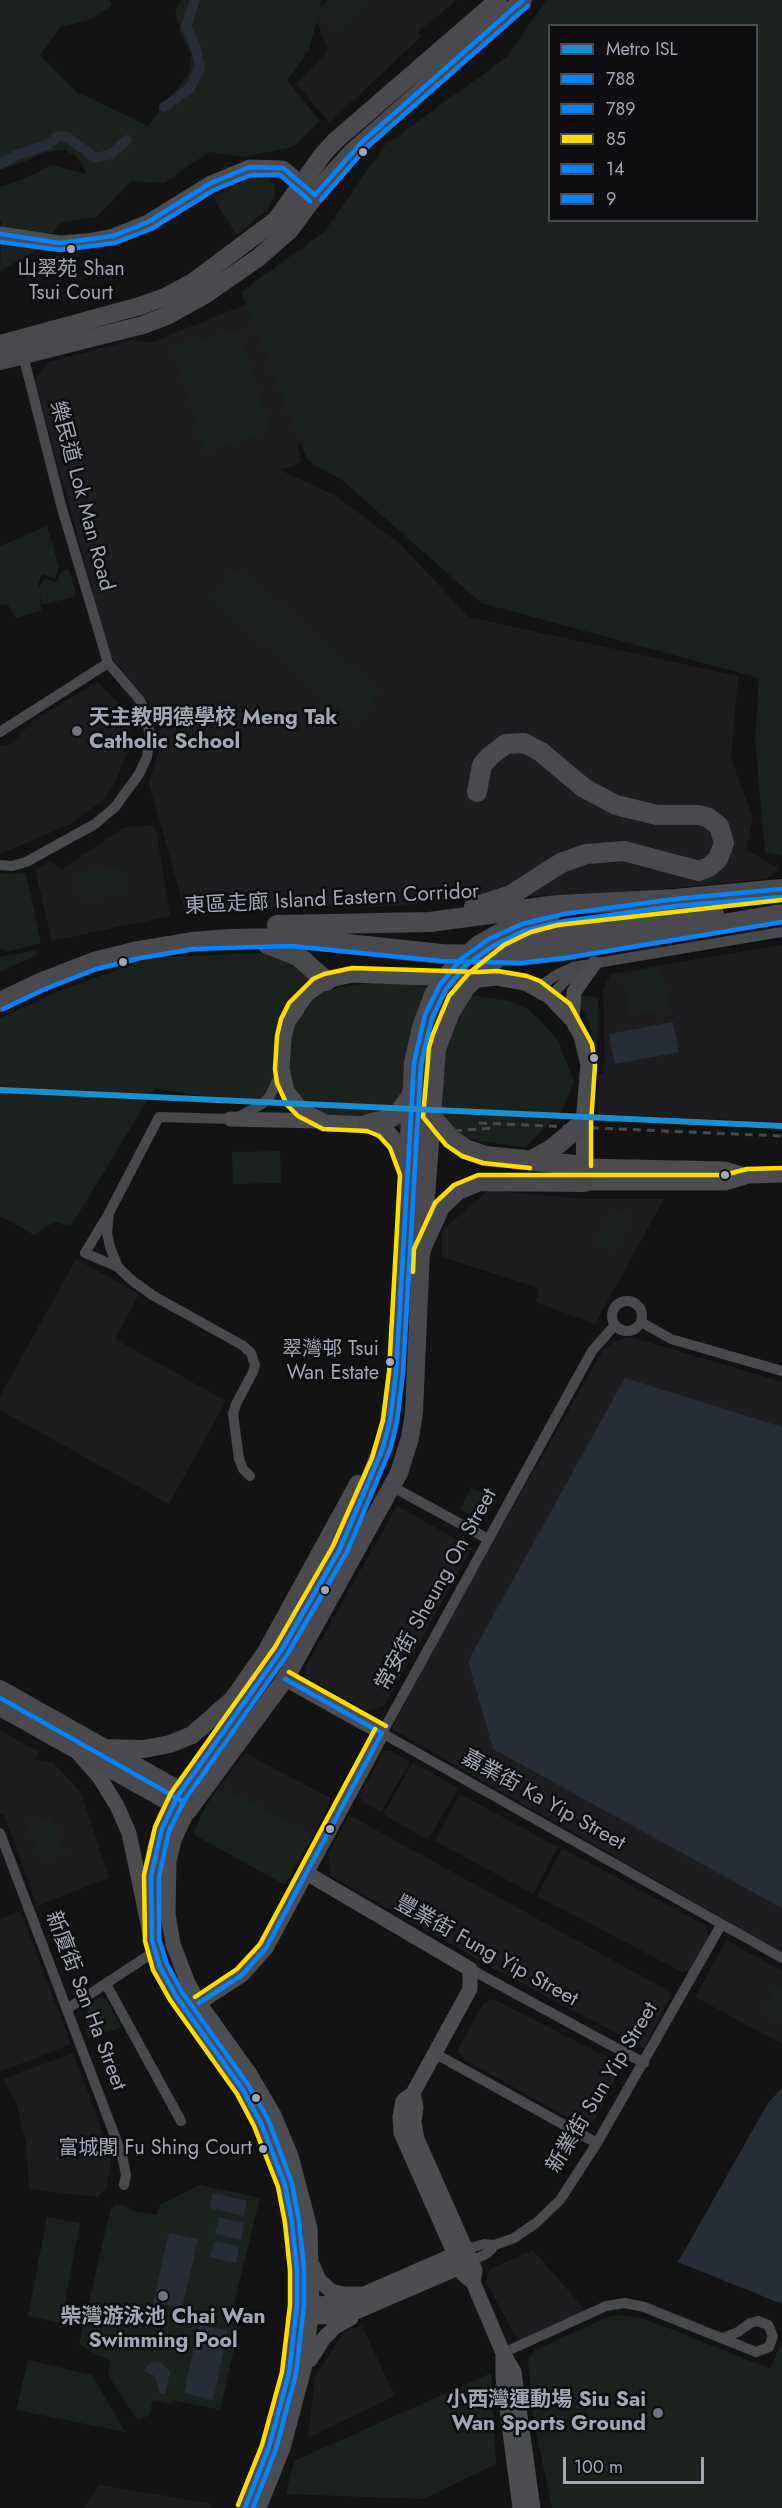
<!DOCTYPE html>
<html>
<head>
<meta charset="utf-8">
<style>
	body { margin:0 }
	#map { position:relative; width:782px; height:2508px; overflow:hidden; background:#131313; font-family:Jost,sans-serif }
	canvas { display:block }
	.legend { position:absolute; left:548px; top:24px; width:210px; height:198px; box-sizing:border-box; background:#0e0d0f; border:2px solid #494b52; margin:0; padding:8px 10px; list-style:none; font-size:18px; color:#a2a7b6 }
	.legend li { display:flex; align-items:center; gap:12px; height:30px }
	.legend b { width:30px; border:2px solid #494b52 }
	.scale { position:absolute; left:563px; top:2457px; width:141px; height:27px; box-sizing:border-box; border:3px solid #a2a7b6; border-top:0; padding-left:8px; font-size:18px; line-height:21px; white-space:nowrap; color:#a2a7b6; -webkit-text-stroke:4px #0e0d0f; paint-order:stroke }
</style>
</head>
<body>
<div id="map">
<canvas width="782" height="2508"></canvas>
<ul class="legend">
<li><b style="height:8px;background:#1a8ed1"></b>Metro ISL</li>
<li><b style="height:8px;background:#0683ff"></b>788</li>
<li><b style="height:8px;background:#0683ff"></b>789</li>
<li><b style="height:8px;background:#ffdb00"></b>85</li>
<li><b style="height:8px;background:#0683ff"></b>14</li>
<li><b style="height:8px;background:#0683ff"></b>9</li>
</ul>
<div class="scale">100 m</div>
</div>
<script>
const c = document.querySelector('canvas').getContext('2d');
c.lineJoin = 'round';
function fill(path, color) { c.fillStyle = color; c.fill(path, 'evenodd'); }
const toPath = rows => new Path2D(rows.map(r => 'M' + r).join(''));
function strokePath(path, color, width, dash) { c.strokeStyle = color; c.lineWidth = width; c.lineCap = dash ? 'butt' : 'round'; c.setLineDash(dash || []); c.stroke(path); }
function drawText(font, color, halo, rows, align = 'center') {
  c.font = font + ' Jost,"Noto Sans TC",sans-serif'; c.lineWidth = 5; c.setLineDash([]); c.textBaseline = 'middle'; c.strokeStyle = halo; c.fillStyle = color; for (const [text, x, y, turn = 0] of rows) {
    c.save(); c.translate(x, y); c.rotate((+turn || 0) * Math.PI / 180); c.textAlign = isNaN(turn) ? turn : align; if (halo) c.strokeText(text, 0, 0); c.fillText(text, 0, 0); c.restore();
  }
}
const built = toPath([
	[327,0,457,0,418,32,421,37,329,123,297,84,328,50,313,14],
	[250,303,303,435,298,446,301,462,288,468,278,469,336,496,400,544,469,617,738,676,731,758,753,818,746,849,779,869,766,879,652,890,447,900,393,906,184,908,149,783,161,743,156,715,146,698,110,656,35,380,48,362,133,340,150,343],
	[97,682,127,711,132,741,116,781,106,797,73,823,0,854,0,746,11,744,34,720],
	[152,825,156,830,170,916,52,941,35,870,50,862,62,869,123,828],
	[782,945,782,1122,596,1114,599,1074,605,1074,603,989,611,974],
	[489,1190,583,1199,664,1199,595,1324,536,1302,539,1288,442,1257,442,1230],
	[76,1259,139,1294,115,1339,226,1401,169,1504,0,1410,0,1396],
	[631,1337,782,1382,782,1952,392,1729,433,1647,602,1352,615,1341],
	[397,1506,472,1548,384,1706,368,1711,308,1678,305,1668],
	[0,1730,39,1752,35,1760,52,1762,81,1792,109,1878,37,1906,4,1815,0,1813],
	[384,1751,391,1751,410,1762,381,1812,363,1802,359,1796],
	[245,1753,332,1799,313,1836,221,1785],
	[413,1762,458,1788,428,1840,383,1814],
	[460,1794,558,1847,533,1894,435,1841],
	[349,1815,667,1990,670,1996,644,2048,482,1962,331,1876,328,1854],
	[562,1848,705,1925,709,1937,690,1971,682,1972,537,1896],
	[20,1911,71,2044,0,2072,0,1919],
	[726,1940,782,1971,782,2044,695,1997],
	[493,1999,613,2060,619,2071,594,2121,583,2126,465,2060,457,2051,483,2004],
	[73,2053,112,2156,106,2189,97,2197,29,2189,26,2143,16,2102,3,2079],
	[533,2250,585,2310,522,2339,515,2336,486,2282,490,2269],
	[362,2326,395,2396,308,2438,315,2376,344,2332],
	[100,2485,210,2503,213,2508,83,2508]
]);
const green = toPath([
	[0,0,110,0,112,6,86,21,60,27,40,55,75,91,148,126,189,73,191,54,179,31,180,25,175,12,181,0,322,0,309,50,287,80,320,121,293,147,244,157,209,152,164,183,131,181,97,217,61,223,36,251,0,271,2,221,0,219,0,187,24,179,51,165,87,174,78,158,65,150,46,152,17,165,0,169],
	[338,0,361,0,364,4,337,28,324,13],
	[546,0,782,0,782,856,765,852,755,741,759,678,481,603,342,480,308,461,241,292,325,231,385,145,507,57],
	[550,26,756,26,756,220,550,220],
	[252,175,268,178,273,183,275,192,269,208,237,235,213,198],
	[239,330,270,431,205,451,173,348],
	[47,526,59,567,55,579,42,574,38,582,39,589,44,578,56,582,61,572,69,568,76,596,42,605,40,594,41,611,16,618,8,605,0,604,0,546],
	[235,570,239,571,378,693,356,722,213,597],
	[119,867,123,893,81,899,77,874],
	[26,873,41,943,7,952,0,948,0,874],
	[36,950,37,955,0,972,0,957],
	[260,953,294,957,324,992,341,987,389,981,509,1001,526,1008,543,1023,558,1041,574,1081,563,1109,525,1148,155,1088,71,1226,54,1222,34,1235,0,1216,0,1018,56,992,150,958],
	[661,967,669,1009,630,1016,622,974],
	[580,995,598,998,597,1050,587,1018,578,1002],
	[280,1151,281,1183,233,1184,232,1152],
	[613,1208,632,1218,613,1252,595,1242],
	[471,1487,497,1500,485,1516,471,1516,460,1509],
	[221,1785,313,1836,285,1885,193,1834,207,1804],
	[51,1816,65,1853,42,1861,28,1824],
	[776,1986,782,1989,782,2020,763,2010],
	[100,1998,106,1999,121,2027,88,2039,86,2030,86,2015,91,2004],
	[200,2185,260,2198,230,2321,240,2324,220,2410,172,2400,171,2404,153,2400,149,2415,138,2421,108,2375,110,2362,106,2358,99,2356,79,2344,111,2208,116,2204,126,2206,133,2211,157,2215,160,2205],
	[47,2217,80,2223,61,2323,28,2316],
	[618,2315,638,2317,671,2329,770,2369,782,2341,782,2508,552,2508,533,2417,528,2360,535,2350,608,2317],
	[28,2360,92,2375,125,2432,16,2410],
	[491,2373,496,2464,423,2499,286,2494,294,2461]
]);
const water = toPath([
	[673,1022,679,1052,615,1064,609,1034],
	[625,1378,782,1427,782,1908,493,1749,468,1661],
	[782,2088,782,2304,678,2262,768,2103],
	[213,2193,247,2201,244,2216,210,2208],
	[219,2217,244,2223,241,2240,215,2234],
	[169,2233,198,2239,182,2308,153,2302],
	[214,2241,239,2246,236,2263,210,2257],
	[199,2325,228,2331,213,2400,184,2393],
	[154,2362,163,2364,170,2372,165,2394,160,2393,155,2376,144,2371,146,2366]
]);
const canal = toPath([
	[164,107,190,88,200,68,194,42,186,27,195,0],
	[0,164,19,154,47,145,59,136,67,137,96,158,111,154,127,140]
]);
const street = toPath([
	[0,732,108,663],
	[0,865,12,866,26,862,95,824,115,807,139,774,147,757,150,737,145,710,139,699,108,663,61,505,22,351],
	[537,988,558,974,573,967,782,932],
	[550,997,564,982,583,969],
	[109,1213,107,1233,110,1247,118,1267,129,1278,152,1295,242,1345,251,1353,255,1365,253,1372,236,1404,233,1414,239,1459,243,1469,250,1476],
	[118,1267,85,1253,109,1213,159,1117,231,1119,242,1115,262,1104,270,1096,282,1069],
	'612 1316a15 15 0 1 1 30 0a15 15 0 1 1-30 0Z',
	[641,1322,671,1339,782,1371],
	[615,1325,592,1351,382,1733,782,1958],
	[393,1487,488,1539],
	[0,1833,122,2155,126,2175,124,2185],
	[470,1969,644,2063],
	[106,1984,181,2121],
	[67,2009,154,1952],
	[434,2053,597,2143],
	[467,2249,484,2244,495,2245,514,2238,536,2223,560,2200,597,2143,721,1925],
	[465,2264,488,2253,495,2245],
	[503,2353,606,2306,625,2303,644,2307,756,2352,769,2347,773,2336,768,2325,758,2321,750,2323,738,2332,723,2338]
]);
const secondary = toPath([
	[0,234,60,243,87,241,113,236,148,222,211,183,250,167,283,168,311,191],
	[572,1020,574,992,594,964],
	[231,1119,319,1121],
	[368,1124,325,1122,302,1110,287,1091,282,1069,284,1038,288,1022,307,994,326,981,352,975,478,980,497,978,525,983,550,997,572,1020,581,1036,588,1065,583,1123,584,1183,725,1183,748,1176,782,1175],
	[584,1166,725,1169,747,1176],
	[79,1754,100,1778,117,1806,129,1833,154,1952,160,1967,176,1996,252,2106,270,2142,288,2200,297,2270,297,2305,292,2356,277,2423,245,2508],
	[187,1812,174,1840,169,1861,168,1914,173,1944,187,1981,199,2003,250,2074,274,2115,291,2156,310,2228,312,2304,306,2361,283,2448,259,2508],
	[308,1874,470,1969,470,1989,413,2093,403,2101,400,2117,401,2133,464,2275,473,2282,503,2353,514,2372,533,2508],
	[191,2008,242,1975,266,1948,382,1733,285,1679],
	[413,2093,416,2107,414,2122,417,2139,475,2270,473,2282],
	[313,2266,319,2280,331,2291,343,2294,359,2294],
	[303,2305,346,2302,463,2251],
	[302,2316,333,2317,351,2314,460,2267],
	[503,2356,503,2378,520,2508],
	[310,2360,324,2338,335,2327,351,2318]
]);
const primary = toPath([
	[0,344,140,306,165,297,193,282,276,220,323,154,335,141,498,0],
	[0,361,143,325,169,315,203,296,258,258,290,230,329,177,351,153,523,0],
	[0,1689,190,1796],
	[0,1707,187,1812,285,1679,399,1473,410,1438,414,1412,421,1251,441,1207,458,1191,480,1182,584,1183],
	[103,1748,144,1749,170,1744,192,1735,233,1699,266,1652,358,1484],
	[152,1940,151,1876,156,1849,166,1818,182,1789,281,1651,354,1519,387,1435,396,1373,408,1174,397,1144,383,1129,368,1124]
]);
const highway = toPath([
	[474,907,511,895,561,863,586,854,624,851,699,871,709,867,718,859,724,843,719,826,707,817,698,815,657,815,616,805,584,788,541,752,524,743,506,744,490,756,482,765,477,792],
	[277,925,430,922,557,905,675,899,782,889],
	[267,944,298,956,326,981],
	[0,1002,42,982,94,962,138,951,192,942,229,939,291,938,442,954,519,956,564,951,782,914],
	[430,1115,451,1139,465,1149,485,1156,584,1166],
	[368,1124,386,1120,400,1112,413,1093],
	[530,1161,552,1149,583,1123],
	[408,1174,414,1063,422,1027,434,995,454,968,479,945,510,928,550,916],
	[421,1251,436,1049,450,1012,465,988,490,963,508,951,546,936,584,928,714,914]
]);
const rail = toPath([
	[479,1123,782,1136],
	[454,1131,490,1128]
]);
const bus1 = toPath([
	[285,1679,382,1733],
	[199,2003,242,1975,266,1948,382,1733],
	[245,2508,269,2447,289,2373,297,2305,297,2270,292,2222,285,2185,261,2123,243,2090,176,1996,160,1967,152,1940,151,1876,162,1829,177,1797,281,1651,340,1549,383,1448,390,1421,396,1373,414,1063,425,1015,440,985,461,959,489,939,522,924,564,914,675,899,782,889]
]);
const bus2 = toPath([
	[3,1009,45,989,96,969,140,958,193,949,291,946,441,961,520,963,565,958,782,922],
	[0,1698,184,1802,182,1804],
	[253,2508,276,2449,296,2374,304,2305,304,2269,299,2221,292,2183,268,2119,249,2086,182,1992,167,1964,159,1939,159,1877,169,1831,184,1801,287,1655,347,1552,390,1450,397,1422,403,1373,421,1064,432,1018,446,989,466,965,493,946,524,931,565,921,676,906,782,897]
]);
const bus3 = toPath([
	[530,1168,483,1163,462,1156,446,1145,423,1117,429,1048,433,1034,449,996,469,973,504,945,531,932,558,925,781,900],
	[413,1272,414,1249,435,1203,454,1185,478,1175,724,1175,747,1169,782,1168],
	[289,1672,386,1726],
	[195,1997,237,1969,260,1944,375,1729],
	[238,2505,262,2445,282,2372,290,2305,290,2270,285,2223,278,2187,254,2126,237,2094,170,2000,153,1970,145,1941,144,1875,155,1827,171,1793,275,1647,333,1546,372,1458,383,1420,389,1372,400,1175,390,1148,379,1136,367,1131,323,1129,298,1116,287,1105,277,1083,275,1069,277,1036,281,1019,289,1003,313,979,324,974,352,968,478,972,498,971,527,976,540,981,570,1004,592,1044,595,1065,591,1123,591,1166]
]);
const bus4 = toPath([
	[315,195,362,142,523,0],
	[0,234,60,243,113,236,148,222,211,183,250,167,283,168,315,195]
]);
const bus5 = toPath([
	[321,200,367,147,528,6],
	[0,242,60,250,115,243,151,229,214,190,251,175,280,175,310,201]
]);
const metro1 = toPath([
	[0,1090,782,1126]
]);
const markers = [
	[363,152,5,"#a2a7b6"],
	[71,249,5,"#a2a7b6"],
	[77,731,6,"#70737d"],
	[123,962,5,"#a2a7b6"],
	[594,1058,5,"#a2a7b6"],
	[725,1175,5,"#a2a7b6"],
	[390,1362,5,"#a2a7b6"],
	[325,1590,5,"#a2a7b6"],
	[330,1829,5,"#a2a7b6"],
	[256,2098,5,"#a2a7b6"],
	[263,2149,5,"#a2a7b6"],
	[163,2296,6,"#70737d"],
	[658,2413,6,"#70737d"]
];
const busNames = [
	["山翠苑 Shan",71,270,"center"],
	["Tsui Court",71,294,"center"],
	["翠灣邨 Tsui",379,1350],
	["Wan Estate",379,1374],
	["富城閣 Fu Shing Court",252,2149]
];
const streetNames = [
	["樂民道 Lok Man Road",81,496,75],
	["東區走廊 Island Eastern Corridor",332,900,-3],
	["常安街 Sheung On Street",437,1590,-61],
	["嘉業街 Ka Yip Street",543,1801,29],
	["豐業街 Fung Yip Street",486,1952,29],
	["新廈街 San Ha Street",85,2001,69],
	["新業街 Sun Yip Street",603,2088,-59]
];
const poiNames = [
	["天主教明德學校 Meng Tak",89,719],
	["Catholic School",89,743],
	["柴灣游泳池 Chai Wan",163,2318,"center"],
	["Swimming Pool",163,2342,"center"],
	["小西灣運動場 Siu Sai",646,2401,"right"],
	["Wan Sports Ground",646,2425,"right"]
];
fill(built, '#1d1d1f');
fill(green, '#1b221d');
fill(water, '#262d36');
strokePath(canal, '#262d36', 10);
strokePath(street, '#47494c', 10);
strokePath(secondary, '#4b4d51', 15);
strokePath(primary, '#4a4a4e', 18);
strokePath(highway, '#4a4a4e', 20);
strokePath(rail, '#48494c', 3, [8, 6]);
strokePath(bus1, '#0683ff', 4.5);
strokePath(bus2, '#0683ff', 4.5);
strokePath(bus3, '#ffdb00', 4.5);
strokePath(bus4, '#0683ff', 4.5);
strokePath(bus5, '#0683ff', 4.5);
strokePath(metro1, '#1a8ed1', 6);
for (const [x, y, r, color] of markers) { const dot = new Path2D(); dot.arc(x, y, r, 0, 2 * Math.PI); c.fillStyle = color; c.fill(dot); strokePath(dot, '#0e0d0f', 2); }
drawText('20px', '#a2a7b6', '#0e0d0f', busNames, 'right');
drawText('21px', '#a2a7b6', '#0e0d0f', streetNames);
drawText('bold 21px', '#a2a7b6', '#0e0d0f', poiNames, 'left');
</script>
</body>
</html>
